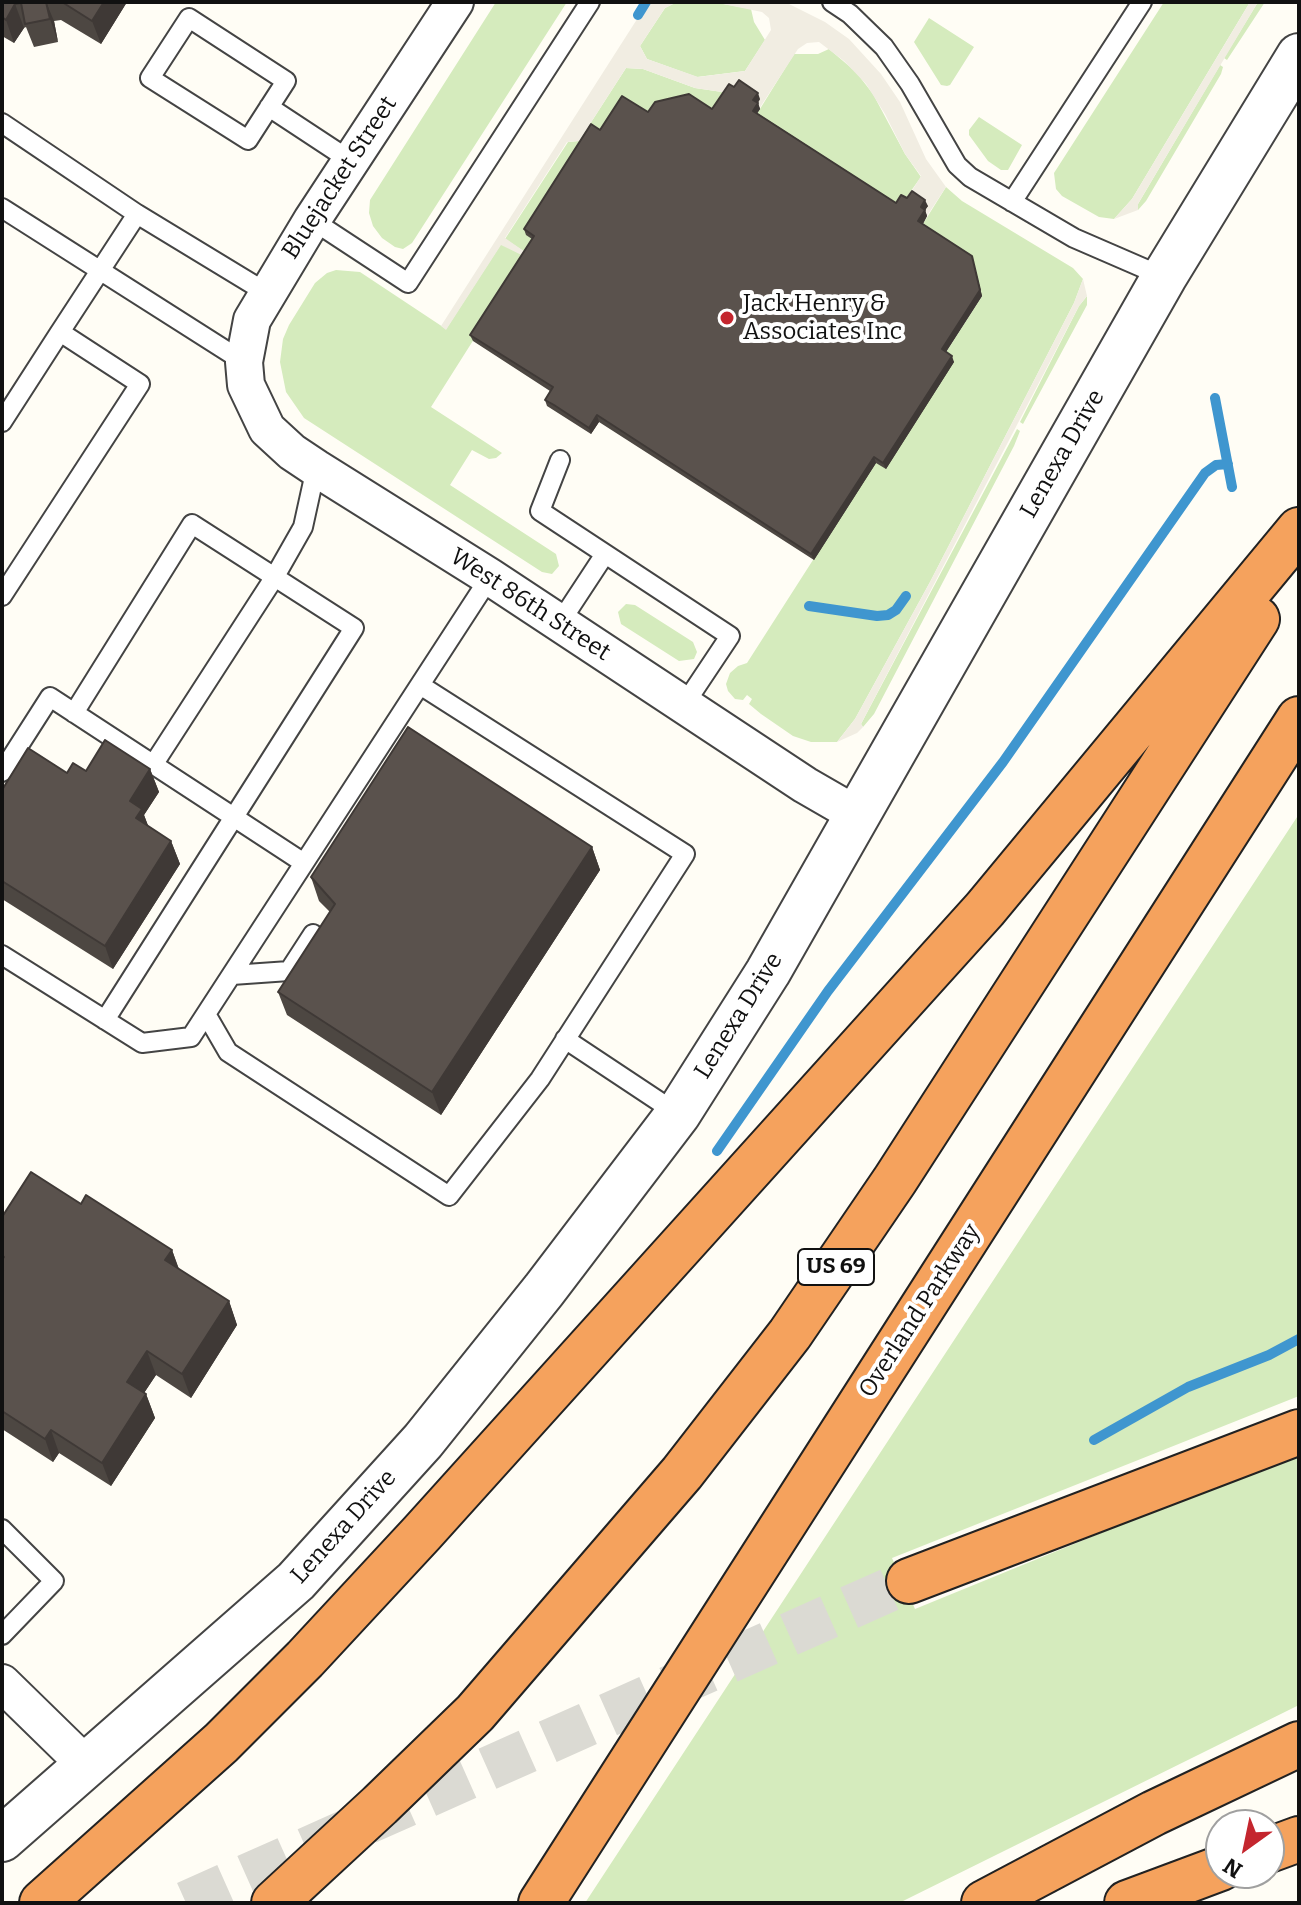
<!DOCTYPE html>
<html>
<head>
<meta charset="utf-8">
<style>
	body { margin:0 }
	#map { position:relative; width:1301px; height:1905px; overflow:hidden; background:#fffdf5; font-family:Bitter,serif }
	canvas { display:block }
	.frame { position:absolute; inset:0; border:4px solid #111; pointer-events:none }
	.north { position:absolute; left:1205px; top:1809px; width:80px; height:80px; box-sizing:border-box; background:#fff; border:2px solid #a0a0a0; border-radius:50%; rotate:213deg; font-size:22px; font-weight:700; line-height:32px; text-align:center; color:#111 }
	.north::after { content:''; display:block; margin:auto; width:28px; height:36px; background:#c4262e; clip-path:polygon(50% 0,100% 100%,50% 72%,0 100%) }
</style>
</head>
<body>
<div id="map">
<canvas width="1301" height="1905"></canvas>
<div class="frame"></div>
<div class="north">N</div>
</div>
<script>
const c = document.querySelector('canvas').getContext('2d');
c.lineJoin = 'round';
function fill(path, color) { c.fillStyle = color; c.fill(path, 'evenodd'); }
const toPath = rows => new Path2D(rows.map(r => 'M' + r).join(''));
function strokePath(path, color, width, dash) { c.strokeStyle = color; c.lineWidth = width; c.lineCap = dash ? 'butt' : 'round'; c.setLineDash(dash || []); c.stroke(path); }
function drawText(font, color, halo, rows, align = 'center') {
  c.font = font + ' Bitter,serif'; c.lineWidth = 8; c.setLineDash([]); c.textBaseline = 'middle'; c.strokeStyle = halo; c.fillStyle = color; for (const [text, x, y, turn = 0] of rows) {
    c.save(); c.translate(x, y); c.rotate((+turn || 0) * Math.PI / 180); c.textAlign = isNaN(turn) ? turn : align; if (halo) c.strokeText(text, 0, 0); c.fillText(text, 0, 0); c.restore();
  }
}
const green = toPath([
	[496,2,567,2,412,243,403,249,395,247,382,238,373,226,369,213,370,200],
	[677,2,713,2,751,9,754,22,765,40,745,71,697,77,647,59,640,46,665,8],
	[1164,2,1250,2,1132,199,1114,219,1099,217,1062,196,1056,189,1054,173],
	[1258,2,1265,2,1227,60,1224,58],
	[929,18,974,47,950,85,947,86,941,85,914,42],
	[829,49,856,72,873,94,905,154,921,177,898,209,755,117,794,54,818,54],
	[1220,65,1223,67,1221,74,1146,201,1138,210,1138,204],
	[626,68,643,69,695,88,729,93,715,115,536,242,528,254,505,239,568,142,579,141],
	[979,117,1022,145,1008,170,1001,170,988,161,969,135,969,130],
	[946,187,962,201,1073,268,1083,279,1074,303,930,582,855,719,837,742,811,742,793,736,761,714,749,704,752,699,747,695,743,700,735,699,728,691,726,684,730,673,738,666,747,663,982,296,921,227],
	[501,244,526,257,431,407,502,453,496,458,489,459,472,450,450,485,556,554,559,566,552,574,542,572,304,418,286,392,280,362,283,339,289,325,315,283,327,273,336,270,360,272,446,329],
	[1087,296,1087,305,1023,424,1020,422,1079,306],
	[1017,429,1020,431,1014,446,874,714,863,727,861,724],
	[626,604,635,605,693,642,697,652,694,659,679,661,621,624,618,612],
	[1299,814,1299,1396,892,1558,915,1609,1299,1452,1299,1705,899,1903,585,1903]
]);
const plaza = toPath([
	[648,2,677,2,665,8,640,46,647,59,698,77,745,71,771,30,769,18,762,12,713,2,785,2,825,22,849,39,881,74,900,102,926,159,946,187,927,216,905,202,921,176,905,154,885,114,866,84,844,61,819,42,807,43,798,49,759,109,729,93,695,88,643,69,626,68,579,141,567,142,505,238,528,254,526,257,501,245,446,330,441,326],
	[1250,2,1258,2,1174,143,1138,204,1138,210,1114,219,1132,199],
	[1083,279,1087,296,1079,306,861,724,863,727,857,733,837,742,855,719,930,582,1074,303]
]);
const stream = toPath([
	[638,15,646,2],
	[1215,398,1232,487],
	[809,606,877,616,888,615,896,610,906,596],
	[717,1151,828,991,1003,762,1205,473,1216,465,1228,464],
	[1094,1440,1188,1387,1269,1355,1299,1339]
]);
const motorwayTunnel = toPath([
	[186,1903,909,1581]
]);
const service = toPath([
	[832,2,850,14,884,47,910,84,957,165,970,177,1074,238,1164,277],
	[189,18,286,81,248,140,150,78,189,18],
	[269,107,351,161],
	[2,123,137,214,267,293],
	[1012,202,1142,2],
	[2,208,244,362],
	[312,220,408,283,590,2],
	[60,332,137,214],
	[2,422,60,332,140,384,2,596],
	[560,460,540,511,730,636,684,705],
	[559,624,605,554],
	[74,713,192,524,354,628,105,1020],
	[153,765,274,578,303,527,316,468],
	[2,772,50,697,304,863],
	[2,955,142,1043,191,1037,490,577],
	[232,975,289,971,313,934],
	[206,1014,228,1052,449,1196,540,1079,685,854,420,685],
	[565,1039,678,1114],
	[2,1529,54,1581,2,1635]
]);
const minor = toPath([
	[455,2,312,220,252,320,244,362,246,385,267,429,292,452,316,468,490,577,805,785,857,815],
	[2,1683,87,1766]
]);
const tertiary = toPath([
	[2,1839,296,1581,423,1441,544,1290,678,1114,768,972,1164,277,1299,56]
]);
const motorway = toPath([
	[909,1581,1299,1432],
	[1269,1850,1299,1839],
	[42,1903,221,1743,305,1659,422,1533,985,909,1299,530],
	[274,1903,380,1805,475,1713,682,1473,790,1334,895,1180,1257,619],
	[541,1903,1299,719],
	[984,1903,1154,1813,1299,1744],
	[1127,1903,1221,1868]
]);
const wall = toPath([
	[2,2,127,2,101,44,61,20,54,21,58,42,34,47,26,27,24,28,14,43,2,36],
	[760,99,758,103,760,109,757,113,896,203,907,198,928,206,925,210,927,216,923,224,972,256,982,296,946,352,954,362,886,469,876,463,814,560,599,422,591,434,547,406,545,400,550,391,473,341,470,335,532,239,526,235,524,229,600,130,648,112,712,109],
	[150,769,159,792,144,815,148,826,171,841,180,864,113,969,2,899,2,790,67,773],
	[592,847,600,870,441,1115,287,1015,278,992,330,912,319,901,311,877],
	[81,1204,172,1250,179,1269,229,1301,237,1325,191,1398,156,1375,144,1393,146,1394,155,1418,111,1486,59,1453,53,1462,2,1429,2,1217]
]);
const shadedWall = toPath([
	[46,2,54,21,58,42,50,19],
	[104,2,127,2,101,44,92,21],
	[15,4,24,28,14,43,6,20],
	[758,93,760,99,755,106,753,100],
	[758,103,760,109,755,117,753,111],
	[925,200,928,206,923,213,921,207],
	[925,210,927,216,921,227,918,221],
	[972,256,982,296,944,355,942,349],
	[952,356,954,362,886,469,883,463],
	[597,415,599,422,591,434,589,428],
	[874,457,876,463,814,560,811,554],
	[150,769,159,792,144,815,151,833,145,842,130,801],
	[171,841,180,864,113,969,105,946],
	[592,847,600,870,441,1115,432,1092],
	[172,1250,180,1273,165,1260],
	[229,1301,237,1325,191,1398,182,1374],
	[147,1351,156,1375,136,1405,127,1382],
	[146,1394,155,1418,111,1486,102,1463],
	[51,1430,59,1453,53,1462,45,1439]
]);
const building = toPath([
	[2,2,46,2,50,19,25,24,21,3,15,4,6,20,2,17,2,2],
	[62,2,104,2,92,21,62,2],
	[739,80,758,93,753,100,758,103,753,111,896,203,901,195,907,198,912,191,925,200,921,207,925,210,918,221,972,256,980,290,942,349,952,356,883,463,874,457,811,554,597,415,589,428,554,405,545,400,553,387,470,335,534,236,524,229,591,124,600,130,622,96,648,112,655,102,689,94,712,109,729,84,734,87,739,80],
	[408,727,592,847,432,1092,278,992,335,904,311,877,408,727],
	[105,740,150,769,130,801,142,809,136,818,171,841,105,946,2,881,2,790,28,748,67,773,73,763,86,771,105,740],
	[31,1172,81,1204,86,1195,172,1250,165,1260,229,1301,182,1374,147,1351,127,1382,146,1394,102,1463,51,1430,45,1439,2,1411,2,1260,4,1257,2,1256,2,1217,31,1172]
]);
const markers = [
	[727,318,8,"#c4262e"]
];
const shields = [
	[836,1267,76]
];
const shieldNames = [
	["US 69",836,1267]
];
const streetNames = [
	["Bluejacket Street",340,178,-57],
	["Lenexa Drive",1063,454,-60],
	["West 86th Street",530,605,33],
	["Lenexa Drive",739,1016,-58],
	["Overland Parkway",920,1311,-57],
	["Lenexa Drive",344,1527,-48]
];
const poiNames = [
	["Jack Henry &",743,304],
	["Associates Inc",743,332]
];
fill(green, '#d5ebbd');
fill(plaza, '#f1ede2');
strokePath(stream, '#3f96cf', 10);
strokePath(motorwayTunnel, '#dbdad3', 44, [44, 22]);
strokePath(service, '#444', 22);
strokePath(minor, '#444', 40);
strokePath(tertiary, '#444', 48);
strokePath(motorway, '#222', 48);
strokePath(service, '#fff', 18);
strokePath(minor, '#fff', 36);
strokePath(tertiary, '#fff', 44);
strokePath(motorway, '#f5a25d', 44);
fill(wall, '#4d4742');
fill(shadedWall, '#3f3936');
fill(building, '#5a524d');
strokePath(building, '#3f3936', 2);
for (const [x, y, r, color] of markers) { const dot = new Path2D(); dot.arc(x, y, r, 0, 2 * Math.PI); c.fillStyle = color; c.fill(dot); strokePath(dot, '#fff', 3); }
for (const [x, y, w] of shields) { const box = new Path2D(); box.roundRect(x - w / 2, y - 18, w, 36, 6); c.fillStyle = '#fff'; c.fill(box); strokePath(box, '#111', 2); }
drawText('bold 22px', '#111', null, shieldNames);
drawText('24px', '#111', '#fff', streetNames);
drawText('24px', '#111', '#fff', poiNames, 'left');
</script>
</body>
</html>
